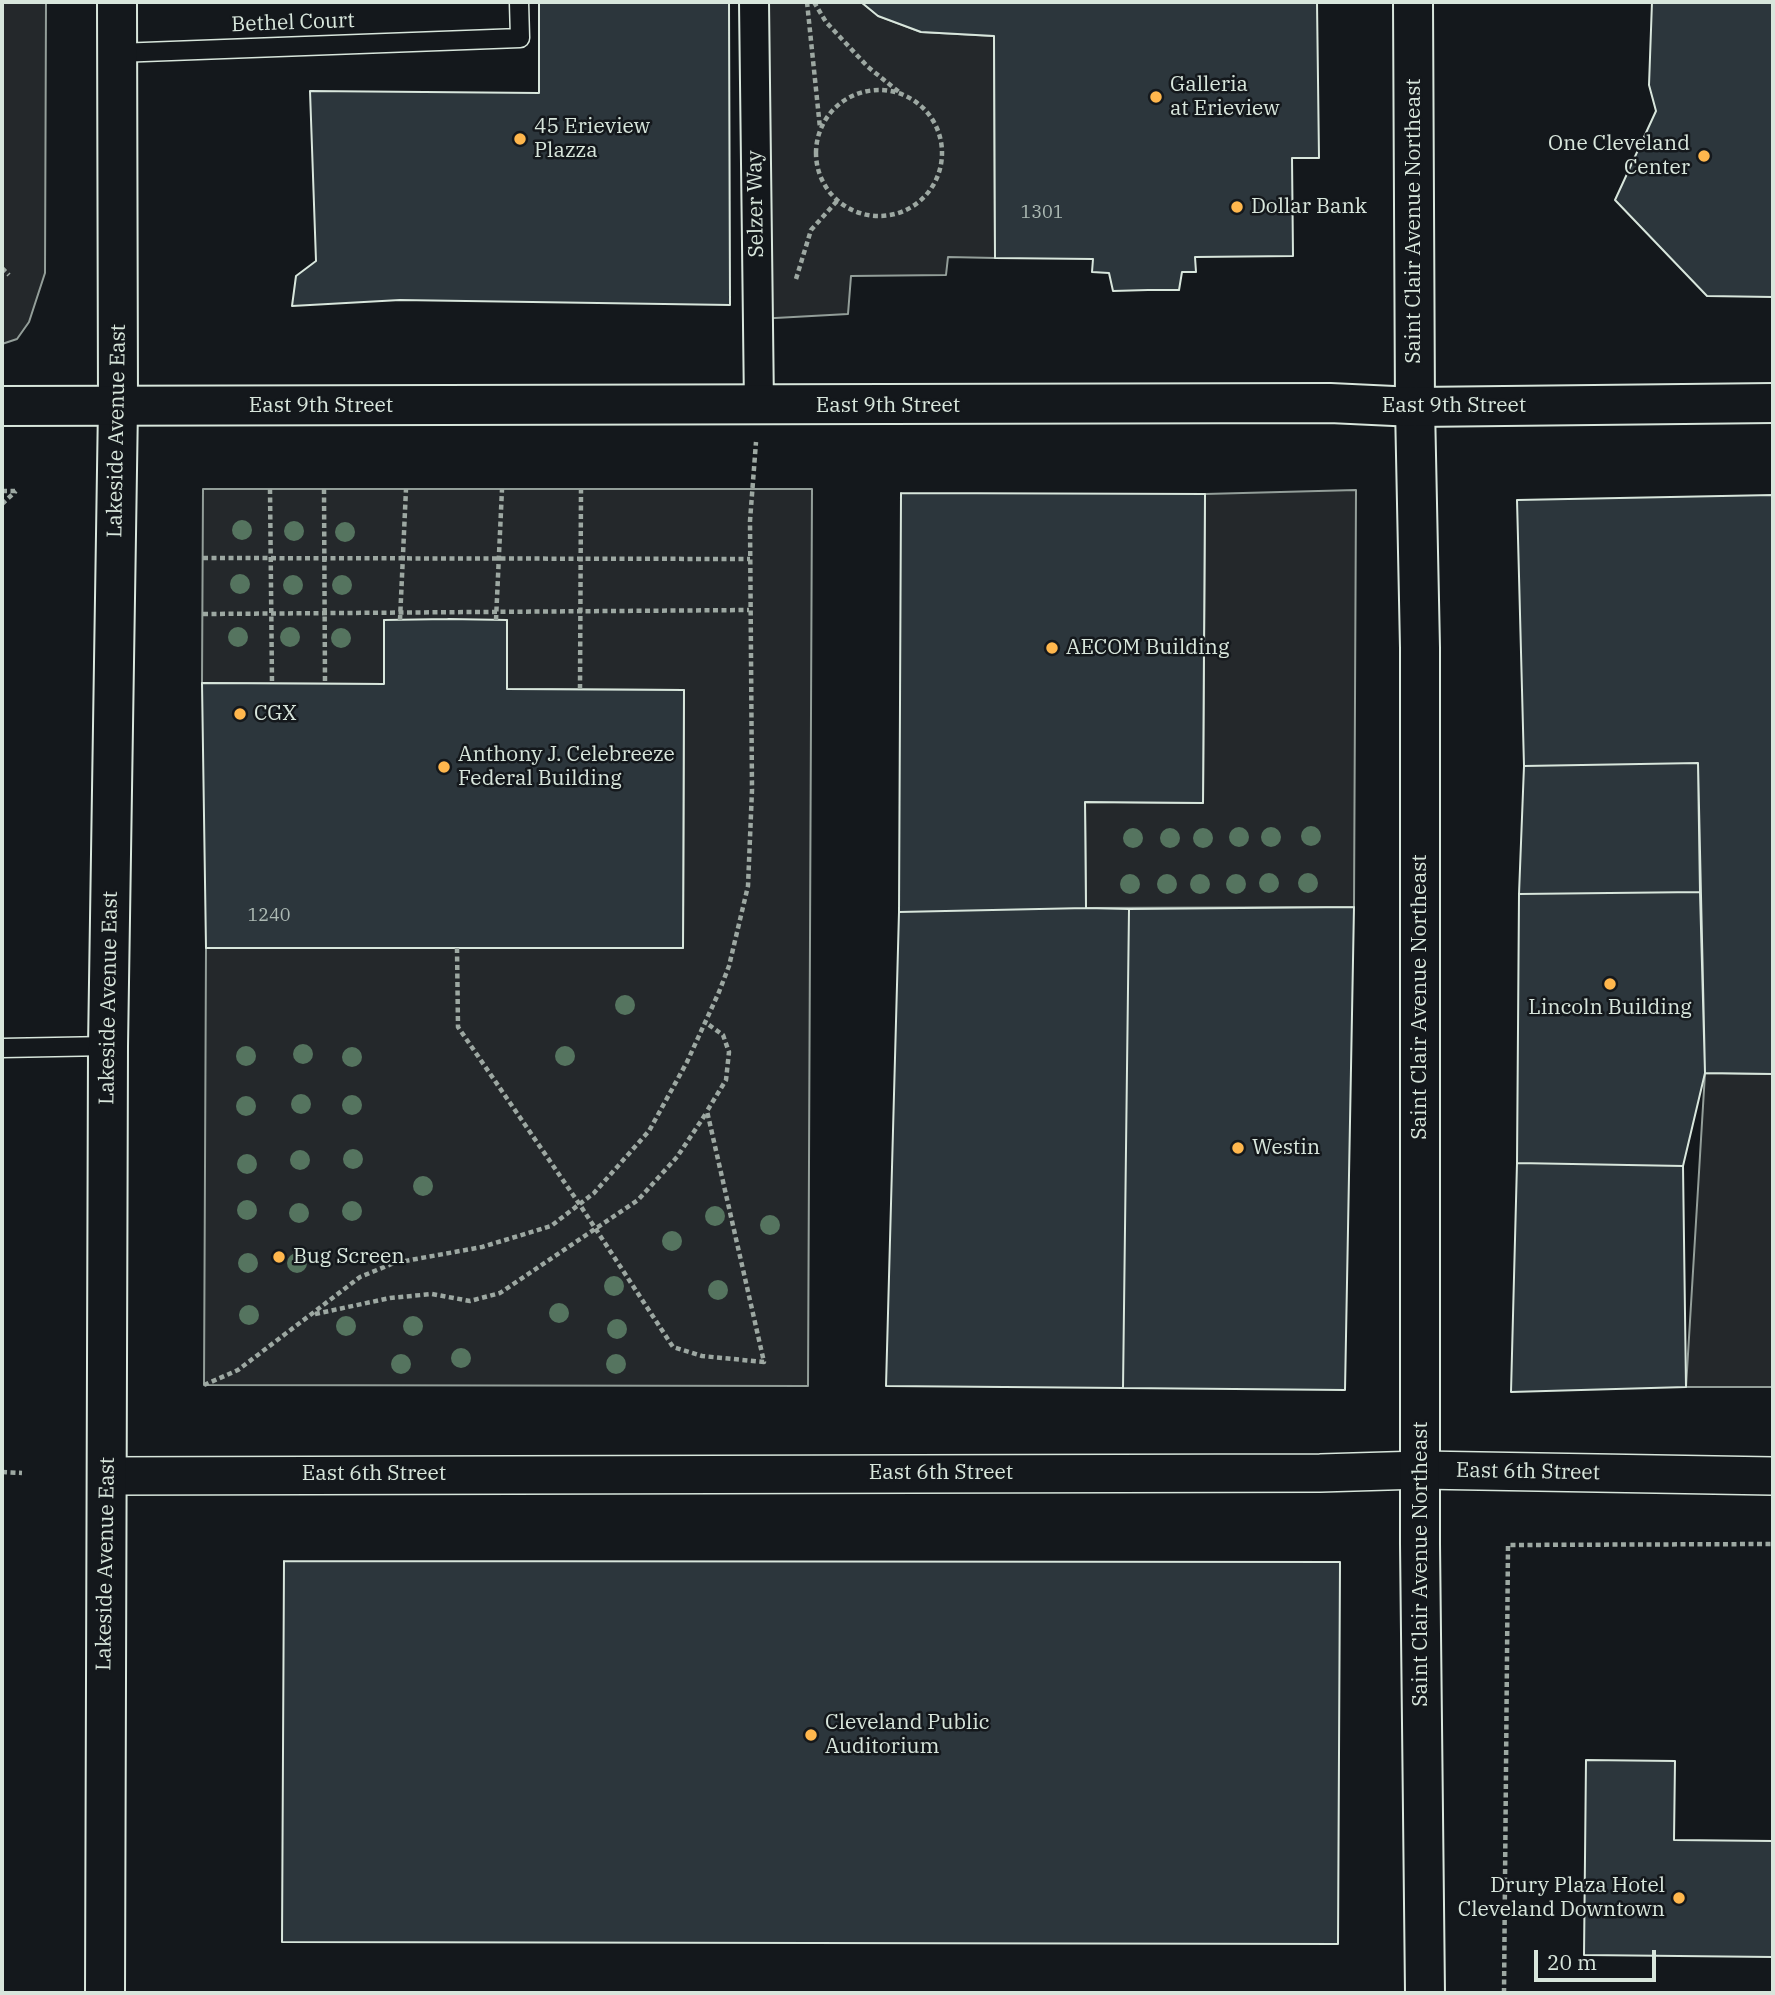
<!DOCTYPE html>
<html>
<head>
<meta charset="utf-8">
<style>
	body { margin:0 }
	#map { position:relative; width:1775px; height:1995px; overflow:hidden; background:#14181c; font-family:"IBM Plex Serif",serif }
	canvas { display:block }
	.frame { position:absolute; inset:0; border:4px solid #d8e6dc; pointer-events:none }
	.scale { position:absolute; left:1534px; top:1950px; width:122px; height:32px; box-sizing:border-box; border:4px solid #d8e6dc; border-top:0; padding-left:9px; font-size:21px; line-height:24px; white-space:nowrap; color:#d8e6dc; -webkit-text-stroke:5px #14181c; paint-order:stroke }
</style>
</head>
<body>
<div id="map">
<canvas width="1775" height="1995"></canvas>
<div class="frame"></div>
<div class="scale">20 m</div>
</div>
<script>
const c = document.querySelector('canvas').getContext('2d');
c.lineJoin = 'round';
function fill(path, color) { c.fillStyle = color; c.fill(path, 'evenodd'); }
const toPath = rows => new Path2D(rows.map(r => 'M' + r).join(''));
function strokePath(path, color, width, dash) { c.strokeStyle = color; c.lineWidth = width; c.lineCap = dash ? 'butt' : 'round'; c.setLineDash(dash || []); c.stroke(path); }
function drawText(font, color, halo, rows, align = 'center') {
  c.font = font + ' "IBM Plex Serif",serif'; c.lineWidth = 5; c.setLineDash([]); c.textBaseline = 'middle'; c.strokeStyle = halo; c.fillStyle = color; for (const [text, x, y, turn = 0] of rows) {
    c.save(); c.translate(x, y); c.rotate((+turn || 0) * Math.PI / 180); c.textAlign = isNaN(turn) ? turn : align; if (halo) c.strokeText(text, 0, 0); c.fillText(text, 0, 0); c.restore();
  }
}
const parking = toPath([
	[2,2,46,2,45,273,29,322,17,339,2,344,2,2],
	[762,2,861,2,879,16,921,32,994,36,995,258,948,257,946,275,851,276,848,314,757,319,762,2],
	[203,489,812,489,808,1386,204,1385,206,948,683,948,684,690,507,689,507,620,384,620,384,684,202,683,203,489],
	[1356,490,1354,907,1086,908,1085,802,1203,803,1205,494,1356,490],
	[1705,1073,1773,1074,1773,1387,1686,1387,1705,1073]
]);
const building = toPath([
	[539,2,729,2,730,305,400,300,292,306,296,276,316,261,310,91,539,93,539,2],
	[861,2,1317,2,1319,158,1292,158,1293,256,1195,257,1196,272,1182,272,1179,290,1148,290,1113,291,1109,273,1092,272,1093,259,995,258,994,36,921,32,878,16,861,2],
	[1652,2,1773,2,1773,297,1707,296,1615,200,1656,111,1649,85,1652,2],
	[901,493,1205,494,1203,803,1085,802,1086,908,899,912,901,493],
	[1773,495,1773,1074,1705,1073,1698,763,1524,766,1517,500,1773,495],
	[448,619,507,620,507,689,684,690,683,948,206,948,202,683,384,684,384,620,448,619],
	[1698,763,1700,892,1519,894,1524,766,1698,763],
	[1700,892,1705,1073,1683,1166,1517,1163,1519,894,1700,892],
	[1354,907,1345,1390,1123,1388,1129,909,1354,907],
	[1086,908,1129,909,1123,1388,886,1386,899,912,1086,908],
	[1517,1163,1683,1166,1686,1387,1511,1392,1517,1163],
	[284,1561,1340,1562,1338,1944,282,1942,284,1561],
	[1586,1760,1675,1761,1674,1840,1773,1841,1773,1957,1584,1955,1586,1760]
]);
const path = toPath([
	[807,2,820,128],
	[814,2,826,22,868,67,899,92],
	'816 153a63 63 0 1 1 126 0a63 63 0 1 1-126 0Z',
	[2,268,9,275],
	[796,279,811,230,837,201],
	[270,489,272,683],
	[324,489,325,683],
	[2,491,15,491],
	[2,504,16,491],
	[203,558,750,559],
	[203,614,749,610],
	[400,620,406,489],
	[496,620,502,489],
	[580,689,581,490],
	[457,948,458,1027,580,1205,673,1347,702,1356,764,1362,707,1111,726,1080,729,1052,723,1035,705,1022],
	[315,1314,390,1298,432,1294,470,1301,500,1293,638,1200,677,1157,707,1112],
	[204,1385,238,1370,360,1277,394,1263,482,1247,551,1226,594,1193,649,1131,687,1062,719,992,729,966,748,886,752,790,750,521,756,442],
	[2,1472,22,1473],
	[1504,1993,1508,1545,1773,1544]
]);
const service = toPath([
	[117,53,520,38,519,2],
	[2,1048,108,1046]
]);
const pedestrian = toPath([
	[754,2,759,406]
]);
const minor = toPath([
	[108,1476,1320,1473,1421,1470,1773,1476]
]);
const tertiary = toPath([
	[1415,407,1420,648,1420,1544,1425,1993],
	[105,1993,108,1046,118,406,117,2]
]);
const secondary = toPath([
	[1413,2,1415,407]
]);
const primary = toPath([
	[2,406,1330,403,1415,407,1773,403]
]);
const trees = [
	[242,530],
	[294,531],
	[345,532],
	[240,584],
	[293,585],
	[342,585],
	[238,637],
	[290,637],
	[341,638],
	[1311,836],
	[1239,837],
	[1271,837],
	[1133,838],
	[1170,838],
	[1203,838],
	[1269,883],
	[1308,883],
	[1130,884],
	[1167,884],
	[1200,884],
	[1236,884],
	[625,1005],
	[303,1054],
	[246,1056],
	[565,1056],
	[352,1057],
	[301,1104],
	[352,1105],
	[246,1106],
	[353,1159],
	[300,1160],
	[247,1164],
	[423,1186],
	[247,1210],
	[352,1211],
	[299,1213],
	[715,1216],
	[770,1225],
	[672,1241],
	[248,1263],
	[297,1263],
	[614,1286],
	[718,1290],
	[559,1313],
	[249,1315],
	[346,1326],
	[413,1326],
	[617,1329],
	[461,1358],
	[401,1364],
	[616,1364]
];
const markers = [
	[1156,97,7,"#ffb74d"],
	[520,139,7,"#ffb74d"],
	[1704,156,7,"#ffb74d"],
	[1237,207,7,"#ffb74d"],
	[1052,648,7,"#ffb74d"],
	[240,714,7,"#ffb74d"],
	[444,767,7,"#ffb74d"],
	[1610,984,7,"#ffb74d"],
	[1238,1148,7,"#ffb74d"],
	[279,1257,7,"#ffb74d"],
	[811,1735,7,"#ffb74d"],
	[1679,1898,7,"#ffb74d"]
];
const numberNames = [
	["1301",1042,213],
	["1240",269,916]
];
const streetNames = [
	["Bethel Court",293,23,-2],
	["Selzer Way",756,204,-91],
	["Saint Clair Avenue Northeast",1414,221,-90],
	["East 9th Street",321,406],
	["East 9th Street",888,406],
	["East 9th Street",1454,406],
	["Lakeside Avenue East",117,431,-89],
	["Saint Clair Avenue Northeast",1420,997,-90],
	["Lakeside Avenue East",109,998,-89],
	["East 6th Street",1528,1472,1],
	["East 6th Street",941,1473],
	["East 6th Street",374,1474],
	["Lakeside Avenue East",106,1564,-89],
	["Saint Clair Avenue Northeast",1421,1564,-90]
];
const poiNames = [
	["Galleria",1170,85],
	["at Erieview",1170,109],
	["45 Erieview",534,127],
	["Plazza",534,151],
	["One Cleveland",1690,144,"right"],
	["Center",1690,168,"right"],
	["Dollar Bank",1251,207],
	["AECOM Building",1066,648],
	["CGX",254,714],
	["Anthony J. Celebreeze",458,755],
	["Federal Building",458,779],
	["Lincoln Building",1610,1008,"center"],
	["Westin",1252,1148],
	["Bug Screen",293,1257],
	["Cleveland Public",825,1723],
	["Auditorium",825,1747],
	["Drury Plaza Hotel",1665,1886,"right"],
	["Cleveland Downtown",1665,1910,"right"]
];
fill(parking, '#24282b');
strokePath(parking, '#939e99', 2);
fill(building, '#2c363c');
strokePath(building, '#d8e6dc', 2);
strokePath(service, '#d8e6dc', 21);
strokePath(pedestrian, '#d8e6dc', 32);
strokePath(minor, '#d8e6dc', 40);
strokePath(tertiary, '#d8e6dc', 42);
strokePath(secondary, '#d8e6dc', 42);
strokePath(primary, '#d8e6dc', 42);
strokePath(path, '#9da8a2', 4.5, [5, 3.5]);
strokePath(service, '#14181c', 18);
strokePath(pedestrian, '#14181c', 28);
strokePath(minor, '#14181c', 37);
strokePath(tertiary, '#14181c', 38);
strokePath(secondary, '#14181c', 38);
strokePath(primary, '#14181c', 38);
c.fillStyle = '#55745f';
for (const [x, y] of trees) { c.beginPath(); c.arc(x, y, 10, 0, 2 * Math.PI); c.fill(); }
for (const [x, y, r, color] of markers) { const dot = new Path2D(); dot.arc(x, y, r, 0, 2 * Math.PI); c.fillStyle = color; c.fill(dot); strokePath(dot, '#14181c', 2.5); }
drawText('18px', '#adbab4', null, numberNames);
drawText('21px', '#d8e6dc', '#14181c', streetNames);
drawText('21px', '#d8e6dc', '#14181c', poiNames, 'left');
</script>
</body>
</html>
